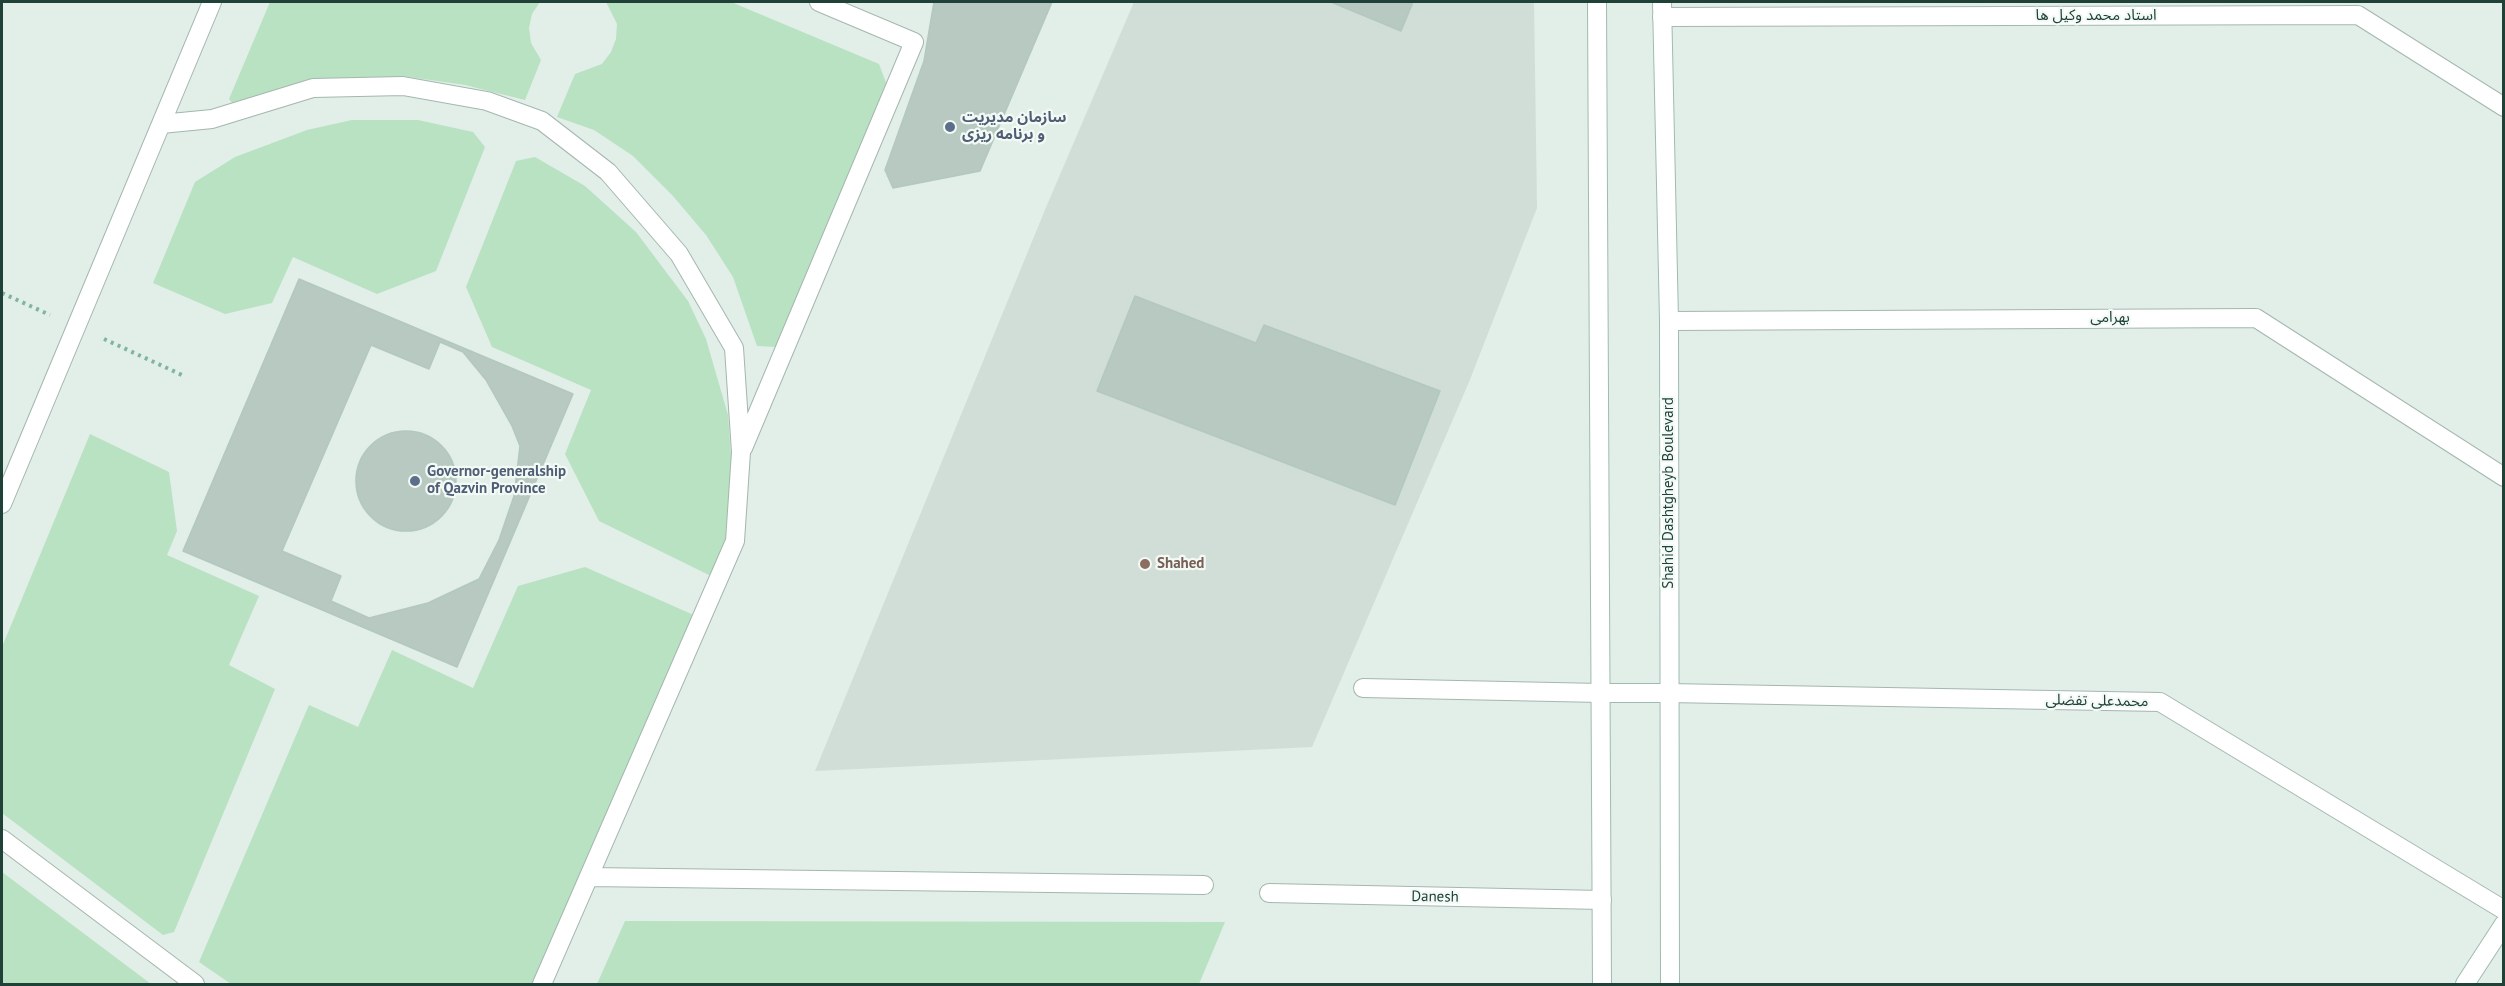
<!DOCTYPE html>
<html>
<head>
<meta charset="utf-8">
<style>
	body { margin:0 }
	#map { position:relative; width:2505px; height:986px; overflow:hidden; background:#e2eee8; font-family:"PT Sans",sans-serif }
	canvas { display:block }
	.frame { position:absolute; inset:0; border:3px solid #1f4137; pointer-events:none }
</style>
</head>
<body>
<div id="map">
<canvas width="2505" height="986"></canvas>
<div class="frame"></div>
</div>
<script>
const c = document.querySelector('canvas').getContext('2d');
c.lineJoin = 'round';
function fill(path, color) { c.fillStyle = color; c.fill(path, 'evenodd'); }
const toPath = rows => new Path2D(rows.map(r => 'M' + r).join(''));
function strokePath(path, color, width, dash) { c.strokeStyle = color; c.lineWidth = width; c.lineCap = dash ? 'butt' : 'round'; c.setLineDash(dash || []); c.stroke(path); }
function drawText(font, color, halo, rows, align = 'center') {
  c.font = font + ' "PT Sans","Noto Sans Arabic",sans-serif'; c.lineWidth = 4.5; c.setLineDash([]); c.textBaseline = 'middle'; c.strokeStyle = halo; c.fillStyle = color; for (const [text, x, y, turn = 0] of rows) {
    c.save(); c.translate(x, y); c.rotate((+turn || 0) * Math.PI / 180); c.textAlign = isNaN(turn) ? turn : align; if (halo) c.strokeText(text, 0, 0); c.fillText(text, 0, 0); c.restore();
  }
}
const built = toPath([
	[1134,2,1534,2,1537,208,1469,382,1312,747,815,771,1047,205]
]);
const green = toPath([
	[270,2,540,2,532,14,529,28,531,43,541,60,525,100,465,85,402,76,346,83,236,108,229,99],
	[606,2,731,2,879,64,888,88,776,347,757,346,733,277,706,235,673,196,633,156,594,130,557,117,575,74,602,64,611,52,616,39,617,24],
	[352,120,418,120,473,132,485,147,436,271,377,294,293,257,272,303,225,314,153,283,195,182,235,157,307,130],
	[535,157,585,186,636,232,688,301,706,339,728,415,733,483,727,544,713,577,599,521,565,454,591,390,492,347,466,287,516,161],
	[90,434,169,472,177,531,167,555,259,596,229,665,275,689,174,932,163,935,2,813,2,647],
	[585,567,696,616,535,984,231,984,199,962,309,705,358,727,392,650,473,688,518,586],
	[2,872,151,984,2,984],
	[625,921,1225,922,1199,984,597,984]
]);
const building = toPath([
	[934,2,1052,2,980,171,893,188,885,170,924,61,934,2],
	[1331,2,1413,2,1401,31,1331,2],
	[299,279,573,394,457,667,183,551,299,279],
	[1135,296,1256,343,1264,325,1440,391,1395,505,1097,391,1135,296],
	[440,342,463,352,486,380,512,426,520,446,514,496,499,540,479,579,428,603,369,618,331,601,341,576,282,551,371,345,429,369,440,342],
	'356 481a50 50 0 1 1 100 0a50 50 0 1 1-100 0Z'
]);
const path = toPath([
	[2,293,50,315],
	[104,339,182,375]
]);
const lane = toPath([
	[161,124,212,119,313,88,403,86,487,101,542,121,608,172,679,254,734,348,741,452,735,541,542,984],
	[743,448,914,42,819,2],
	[2,504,212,2],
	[2,839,195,984],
	[589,877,1204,885]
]);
const street = toPath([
	[1662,17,2358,15,2504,107],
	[1669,321,2256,318,2504,477],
	[1363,688,1601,693],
	[1668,693,2160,702,2504,910],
	[1269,893,1602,900]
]);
const secondary = toPath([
	[1597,2,1602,984],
	[1662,2,1669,321,1670,984],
	[1601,693,1668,693],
	[2465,984,2504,924]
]);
const markers = [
	[950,127,6,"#5c6f8a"],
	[415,481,6,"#5c6f8a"],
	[1145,564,6,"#8d6e63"]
];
const streetNames = [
	["استاد محمد وکیل ها",2096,16],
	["بهرامی",2110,318],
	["Shahid Dashtgheyb Boulevard",1669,493,-90],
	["محمدعلی تفضلی",2097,701,1],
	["Danesh",1435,897,1]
];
const serviceNames = [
	["سازمان مدیریت",962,118],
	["و برنامه ریزی",962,135],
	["Governor-generalship",427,472],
	["of Qazvin Province",427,489]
];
const educationNames = [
	["Shahed",1157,564]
];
fill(built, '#d0ded7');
fill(green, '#b8e2c2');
fill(building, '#b7c9c1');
strokePath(building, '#b3c8bf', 1.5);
strokePath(lane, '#a4b7af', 20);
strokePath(street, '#a4b7af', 20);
strokePath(secondary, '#9fbbb0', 20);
strokePath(path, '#7eb5a2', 4, [3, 4.5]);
strokePath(lane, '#fff', 18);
strokePath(street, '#fff', 18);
strokePath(secondary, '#fff', 18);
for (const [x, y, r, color] of markers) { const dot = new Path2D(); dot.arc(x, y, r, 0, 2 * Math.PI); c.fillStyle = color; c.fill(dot); strokePath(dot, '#f3faf6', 2); }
drawText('15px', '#1f4137', '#f3faf6', streetNames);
drawText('bold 15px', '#4e5e75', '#f3faf6', serviceNames, 'left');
drawText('bold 15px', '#785e54', '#f3faf6', educationNames, 'left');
</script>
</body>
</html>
